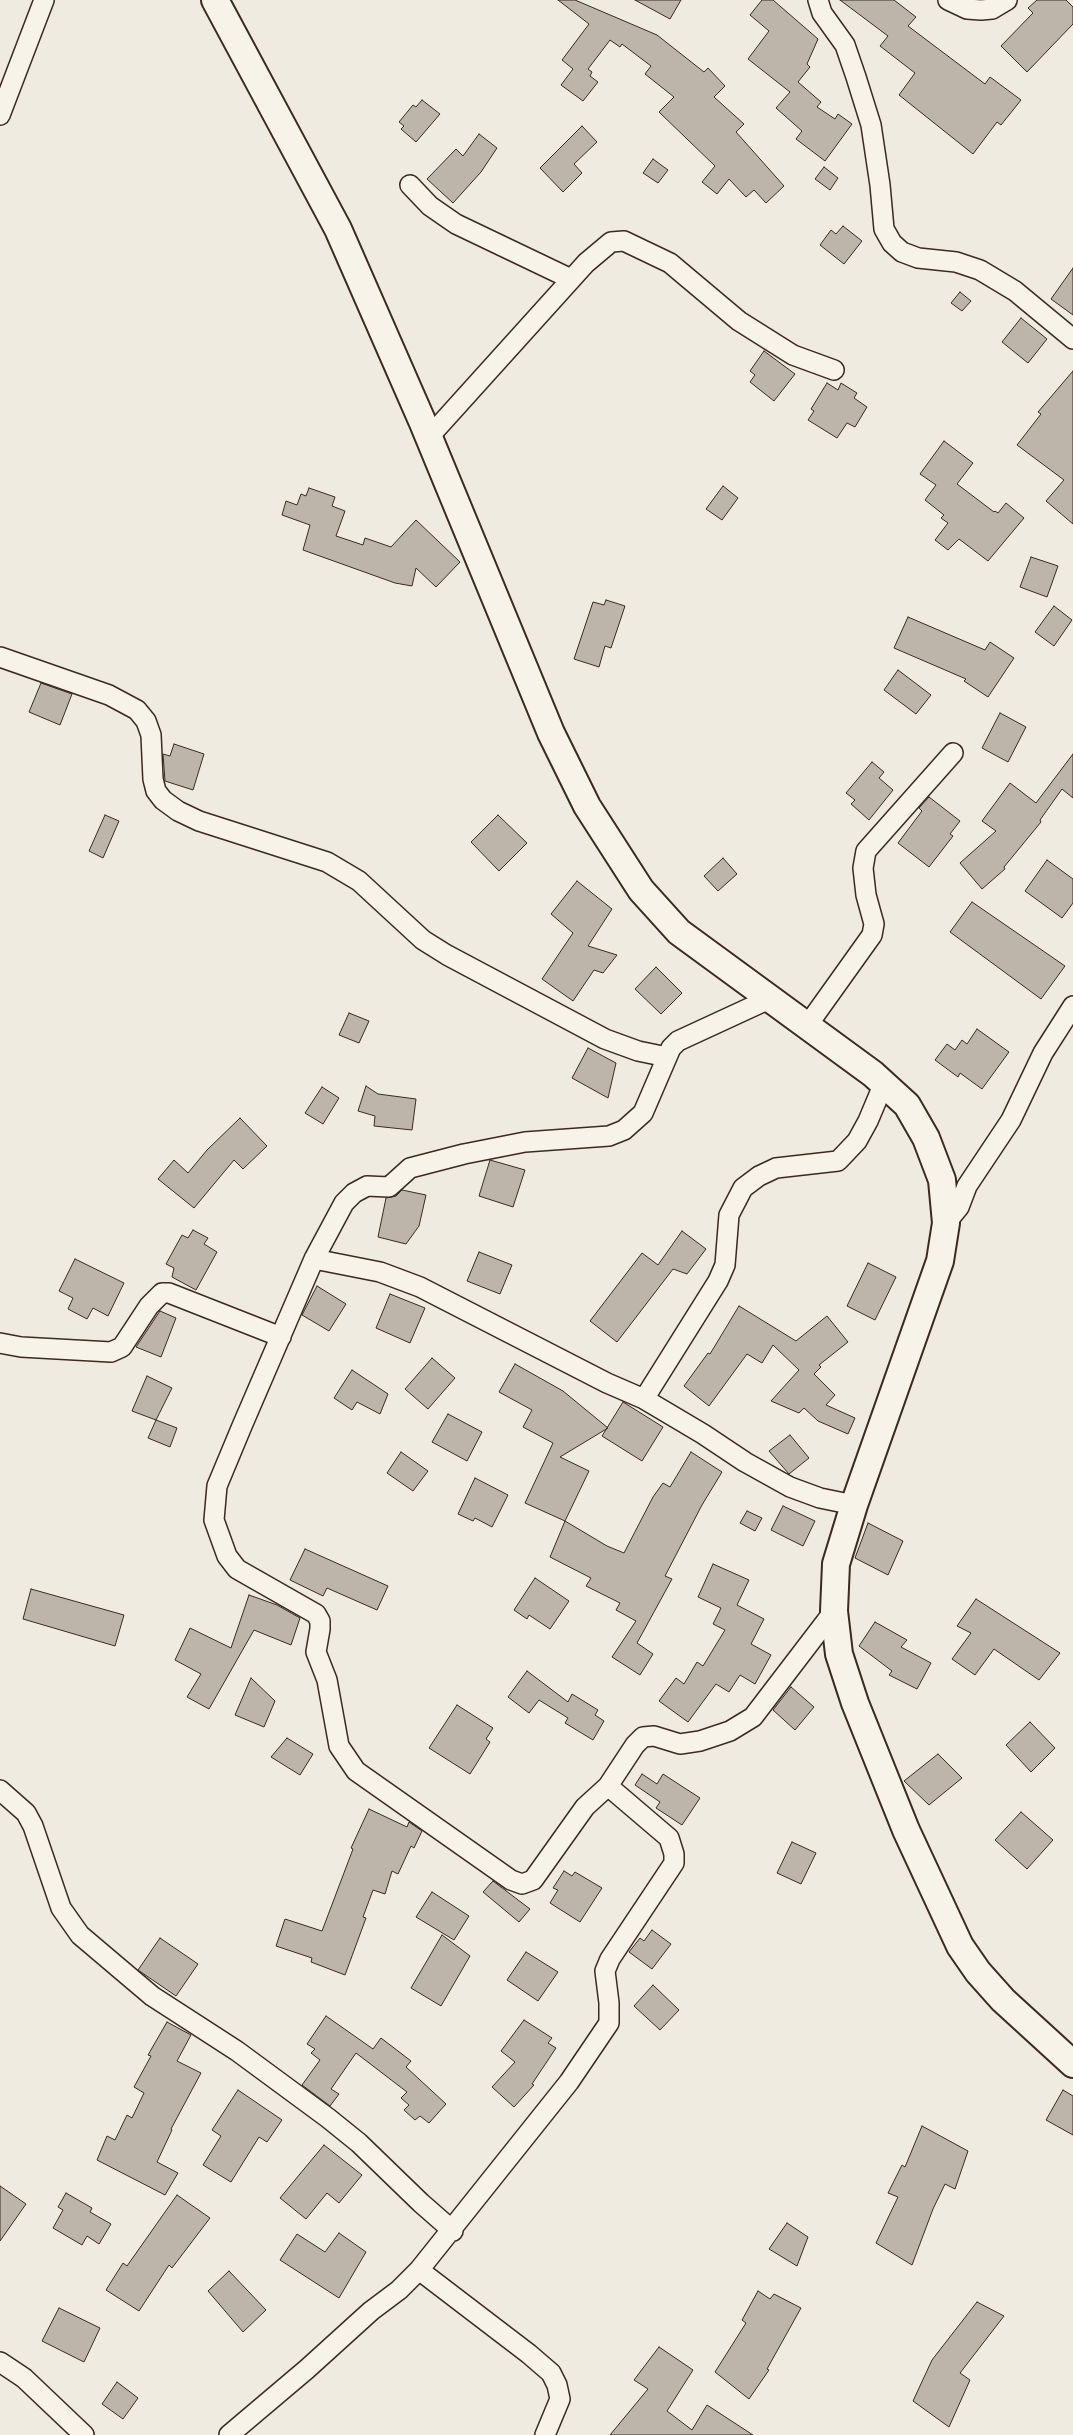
<!DOCTYPE html>
<html>
<head>
<meta charset="utf-8">
<style>
	body { margin:0 }
	canvas { display:block; background:#efebe0 }
</style>
</head>
<body>
<canvas width="1073" height="2435"></canvas>
<script>
const c = document.querySelector('canvas').getContext('2d');
c.lineJoin = 'round';
function fill(path, color) { c.fillStyle = color; c.fill(path, 'evenodd'); }
const toPath = rows => new Path2D(rows.map(r => 'M' + r).join(''));
function strokePath(path, color, width, dash) { c.strokeStyle = color; c.lineWidth = width; c.lineCap = dash ? 'butt' : 'round'; c.setLineDash(dash || []); c.stroke(path); }
const building = toPath([
	[558,0,575,0,657,35,704,72,708,68,725,86,714,97,744,124,736,132,784,186,766,203,754,190,746,197,729,179,717,194,702,182,715,166,659,112,674,97,645,74,651,66,622,44,620,47,610,40,588,69,592,72,590,76,598,82,583,101,561,85,573,69,562,60,589,24,558,0],
	[635,0,681,0,670,19,635,0],
	[762,0,773,0,818,39,807,64,810,67,798,82,821,102,817,107,835,119,838,114,852,124,825,161,796,139,802,131,776,108,790,92,748,59,769,31,750,15,762,0],
	[840,0,894,0,916,17,908,26,985,84,990,77,1021,100,1001,125,997,122,973,154,899,95,915,73,880,46,888,36,840,0],
	[1037,0,1066,0,1073,7,1073,24,1027,72,1001,46,1033,13,1028,8,1037,0],
	[422,100,440,114,416,142,401,129,404,126,399,122,413,105,416,107,422,100],
	[582,126,597,142,574,164,582,173,563,192,540,168,582,126],
	[479,134,497,148,481,172,453,203,427,179,456,149,463,156,479,134],
	[653,159,668,170,658,183,643,173,653,159],
	[824,167,838,178,830,190,815,179,824,167],
	[843,226,862,241,844,264,820,245,831,230,836,234,843,226],
	[1073,268,1073,315,1051,299,1073,268],
	[960,292,971,301,962,311,951,303,960,292],
	[1021,318,1047,339,1028,363,1002,342,1021,318],
	[764,351,795,374,774,401,750,382,755,375,750,371,764,351],
	[1073,371,1073,524,1046,501,1064,480,1017,445,1041,414,1038,412,1073,371],
	[827,383,838,390,841,383,857,393,854,398,867,407,855,427,847,423,837,438,808,420,814,411,811,409,827,383],
	[944,441,973,463,957,484,994,512,995,511,998,513,1006,503,1024,518,988,561,959,539,948,550,935,540,948,523,941,518,944,515,925,500,936,485,920,474,944,441],
	[723,486,738,498,722,520,706,509,723,486],
	[309,488,335,497,332,506,345,511,336,536,363,545,365,538,391,547,416,520,460,562,436,587,416,568,412,586,395,583,303,550,310,525,282,515,286,501,297,505,301,494,306,496,309,488],
	[1031,557,1058,566,1047,597,1020,587,1031,557],
	[606,600,625,606,611,648,605,646,599,667,574,659,593,602,604,605,606,600],
	[1054,606,1072,620,1054,646,1035,632,1054,606],
	[908,617,985,650,990,642,1014,658,988,697,964,681,966,679,894,648,908,617],
	[898,670,931,695,916,714,884,690,898,670],
	[41,683,72,694,60,725,29,712,41,683],
	[1000,713,1026,727,1008,762,982,748,1000,713],
	[174,744,204,754,193,790,165,781,163,754,170,756,174,744],
	[1073,754,1073,798,1062,789,1040,820,1041,822,1004,867,1005,869,982,889,960,863,996,831,982,821,1010,783,1036,803,1073,754],
	[872,762,884,772,879,778,893,790,869,820,851,804,855,800,846,793,872,762],
	[929,797,960,821,950,834,953,836,929,867,898,843,922,811,919,808,929,797],
	[105,815,119,821,103,858,89,851,105,815],
	[498,815,527,843,499,871,471,842,498,815],
	[723,858,737,874,718,891,704,876,723,858],
	[1047,860,1073,879,1073,903,1062,918,1025,891,1047,860],
	[577,881,612,909,588,946,617,955,603,973,594,970,573,1001,542,979,573,933,551,914,577,881],
	[972,902,1065,966,1041,999,950,932,972,902],
	[656,967,682,993,661,1014,635,989,656,967],
	[349,1013,369,1021,359,1043,339,1035,349,1013],
	[977,1029,1009,1052,982,1089,960,1073,958,1077,935,1060,947,1044,955,1050,962,1040,967,1044,977,1029],
	[588,1048,616,1063,608,1098,572,1078,588,1048],
	[366,1086,378,1094,416,1099,412,1130,374,1126,375,1116,358,1111,366,1086],
	[322,1087,339,1098,323,1124,305,1113,322,1087],
	[240,1118,267,1146,243,1169,234,1160,194,1208,158,1179,174,1160,188,1173,207,1150,240,1118],
	[490,1160,525,1170,513,1207,479,1196,490,1160],
	[402,1190,426,1195,419,1226,406,1244,378,1237,386,1198,396,1196,402,1190],
	[193,1230,208,1238,204,1244,217,1252,196,1290,172,1277,174,1268,166,1264,182,1235,188,1238,193,1230],
	[682,1231,706,1249,687,1274,673,1269,617,1342,590,1321,642,1253,658,1265,682,1231],
	[479,1252,512,1265,500,1294,467,1281,479,1252],
	[75,1259,124,1283,108,1316,93,1308,87,1319,68,1309,73,1298,59,1291,75,1259],
	[868,1263,896,1277,875,1320,847,1306,868,1263],
	[317,1286,346,1304,329,1331,302,1315,317,1286],
	[390,1294,425,1308,410,1343,376,1328,390,1294],
	[739,1306,796,1341,827,1316,848,1342,819,1365,821,1367,814,1374,835,1395,826,1405,855,1418,848,1434,818,1421,804,1408,799,1413,771,1401,799,1370,773,1345,762,1363,747,1354,709,1406,684,1386,708,1353,710,1354,739,1306],
	[160,1311,176,1318,161,1357,136,1347,160,1311],
	[432,1358,455,1378,428,1409,405,1389,432,1358],
	[515,1364,563,1391,608,1428,560,1457,589,1471,565,1521,525,1503,553,1443,523,1427,532,1410,499,1392,515,1364],
	[352,1370,388,1394,380,1414,357,1402,352,1410,334,1398,352,1370],
	[147,1376,172,1388,156,1420,132,1411,147,1376],
	[623,1402,663,1427,642,1461,602,1436,623,1402],
	[448,1414,482,1432,467,1461,432,1442,448,1414],
	[156,1420,177,1428,170,1447,148,1438,156,1420],
	[790,1435,809,1458,789,1474,769,1451,790,1435],
	[401,1452,428,1471,413,1491,387,1473,401,1452],
	[691,1452,722,1472,702,1505,665,1576,672,1579,637,1643,653,1654,640,1675,612,1657,636,1621,616,1610,620,1603,586,1586,591,1578,550,1557,565,1521,607,1546,624,1553,653,1497,663,1483,670,1487,691,1452],
	[475,1478,508,1495,492,1527,475,1518,473,1521,458,1514,475,1478],
	[783,1506,815,1521,803,1546,771,1530,783,1506],
	[747,1511,762,1518,755,1531,740,1523,747,1511],
	[868,1523,903,1541,888,1575,855,1558,868,1523],
	[305,1549,388,1586,377,1610,327,1588,323,1596,290,1580,305,1549],
	[713,1564,749,1580,737,1605,764,1619,751,1644,771,1655,755,1684,740,1675,729,1692,716,1684,688,1722,659,1701,676,1678,684,1684,697,1662,703,1666,725,1630,713,1624,721,1608,698,1597,713,1564],
	[535,1578,569,1601,550,1629,529,1615,527,1619,514,1610,535,1578],
	[31,1589,124,1615,115,1646,23,1619,31,1589],
	[249,1595,277,1605,300,1618,291,1645,254,1630,209,1709,187,1697,201,1674,175,1660,190,1628,231,1648,249,1595],
	[976,1599,1060,1653,1039,1680,994,1649,975,1675,952,1659,971,1633,957,1626,976,1599],
	[875,1622,907,1640,901,1647,931,1663,917,1689,889,1675,892,1671,859,1646,875,1622],
	[527,1671,568,1702,572,1694,598,1710,595,1715,604,1721,593,1740,565,1723,568,1718,539,1700,529,1713,508,1697,527,1671],
	[251,1678,275,1701,264,1727,235,1715,251,1678],
	[791,1687,814,1707,795,1730,773,1710,791,1687],
	[457,1705,493,1728,486,1739,490,1742,470,1774,429,1748,457,1705],
	[1030,1722,1055,1748,1031,1772,1006,1745,1030,1722],
	[287,1738,313,1754,300,1775,271,1757,287,1738],
	[938,1754,962,1778,929,1805,904,1781,938,1754],
	[642,1774,657,1784,663,1774,700,1798,682,1825,656,1808,660,1802,635,1785,642,1774],
	[369,1809,407,1827,409,1822,422,1831,414,1848,411,1846,398,1874,392,1871,385,1894,373,1890,363,1917,366,1918,345,1975,311,1962,312,1958,276,1946,285,1919,322,1931,353,1849,351,1848,369,1809],
	[1021,1812,1053,1840,1027,1869,995,1840,1021,1812],
	[792,1842,816,1853,801,1884,777,1873,792,1842],
	[564,1871,572,1876,575,1872,602,1888,580,1922,550,1903,558,1890,553,1888,564,1871],
	[493,1881,530,1909,519,1922,483,1892,493,1881],
	[432,1892,469,1916,454,1940,416,1917,432,1892],
	[652,1930,671,1944,652,1969,629,1952,640,1938,644,1941,652,1930],
	[442,1935,470,1956,441,2006,411,1988,442,1935],
	[160,1938,198,1964,176,1996,138,1970,160,1938],
	[526,1952,558,1972,538,2001,507,1980,526,1952],
	[653,1985,679,2010,660,2030,634,2006,653,1985],
	[326,2016,373,2049,381,2038,411,2061,406,2067,446,2104,429,2123,420,2116,415,2120,404,2110,409,2105,401,2098,407,2092,356,2053,331,2089,339,2094,330,2106,302,2085,320,2060,311,2053,315,2049,307,2044,326,2016],
	[524,2020,552,2038,548,2043,556,2048,532,2084,534,2085,514,2107,492,2087,515,2062,501,2051,524,2020],
	[167,2022,191,2035,177,2061,201,2073,171,2129,172,2130,157,2162,178,2173,165,2195,97,2160,107,2136,115,2140,127,2115,132,2118,144,2093,134,2087,151,2056,148,2055,167,2022],
	[238,2090,282,2120,267,2142,259,2137,231,2182,203,2165,221,2136,212,2130,238,2090],
	[1063,2090,1073,2096,1073,2135,1046,2120,1063,2090],
	[922,2126,968,2151,955,2189,945,2184,933,2209,912,2265,876,2243,898,2197,888,2193,902,2165,905,2167,922,2126],
	[324,2145,362,2175,339,2203,327,2193,306,2219,280,2198,324,2145],
	[0,2186,26,2204,0,2241,0,2186],
	[66,2193,92,2208,90,2212,111,2224,99,2244,87,2236,82,2245,53,2228,63,2210,58,2207,66,2193],
	[177,2195,210,2218,172,2268,169,2265,139,2311,106,2290,123,2263,127,2266,177,2195],
	[787,2223,808,2237,797,2266,769,2249,787,2223],
	[339,2233,366,2252,339,2298,280,2260,297,2234,325,2252,339,2233],
	[229,2271,266,2310,243,2332,208,2291,229,2271],
	[758,2291,770,2299,774,2294,801,2308,767,2369,769,2370,749,2399,715,2372,746,2323,742,2320,758,2291],
	[977,2302,1004,2316,960,2373,970,2380,949,2427,913,2401,932,2360,977,2302],
	[59,2308,100,2328,84,2362,42,2341,59,2308],
	[659,2347,693,2370,667,2411,692,2430,707,2405,753,2435,610,2435,648,2389,634,2380,659,2347],
	[117,2382,138,2398,123,2419,102,2404,117,2382]
]);
const street = toPath([
	[818,0,822,13,845,45,856,77,871,125,880,185,884,229,892,243,902,252,918,258,956,262,980,270,1015,291,1073,339],
	[948,0,967,9,981,10,992,9,1007,0],
	[0,115,44,0],
	[410,185,430,206,456,224,571,279],
	[429,437,586,263,611,242,624,241,670,263,739,321,793,355,834,370],
	[0,657,109,695,137,710,146,721,151,735,153,779,156,791,163,800,178,811,199,821,327,862,359,881,423,940,447,955,605,1039,638,1051,667,1057],
	[769,999,678,1041,671,1048,643,1113,624,1130,609,1136,525,1142,464,1154,410,1168,389,1187,367,1186,354,1193,344,1203,314,1259,242,1426,217,1486,214,1520,227,1556,237,1569,316,1614,320,1621,320,1629,316,1652,327,1680,339,1746,356,1771,511,1880,522,1884,533,1880,585,1807,608,1786,635,1745,643,1737,654,1736,680,1744,700,1741,730,1731,753,1717,834,1611],
	[807,1026,872,935,874,924,866,895,863,868,866,851,953,753],
	[946,1223,959,1207,967,1186,1011,1120,1043,1053,1073,1006],
	[314,1259,380,1272,420,1287,607,1383,644,1399,703,1434,745,1462,790,1487,820,1498,854,1505],
	[0,1343,21,1347,111,1352,122,1347,149,1306,162,1293,169,1293,281,1337],
	[644,1399,718,1281,725,1265,729,1215,743,1188,759,1176,776,1168,838,1161,857,1141,868,1121,884,1083],
	[0,1790,26,1813,33,1826,61,1908,80,1935,152,1996,237,2051,328,2118,359,2143,421,2203,453,2231],
	[419,2270,529,2354,551,2373,557,2385,560,2399,545,2435],
	[0,2362,24,2378,84,2435],
	[229,2435,307,2369,371,2311,399,2290,419,2270,569,2082,609,2023,609,2003,605,1971,610,1959,674,1863,674,1854,669,1838,608,1786]
]);
const secondary = toPath([
	[215,0,338,229,423,423,551,733,587,806,641,890,679,932,873,1074,907,1105,926,1138,942,1180,946,1223,940,1261,854,1505,836,1564,834,1611,839,1654,855,1703,906,1830,960,1946,978,1972,1003,2000,1073,2064]
]);
fill(building, '#bdb5aa');
strokePath(building, '#3b2a1e', 1);
strokePath(street, '#3b2a1e', 22);
strokePath(secondary, '#3b2a1e', 30);
strokePath(street, '#f7f3e8', 19);
strokePath(secondary, '#f7f3e8', 26);
</script>
</body>
</html>
